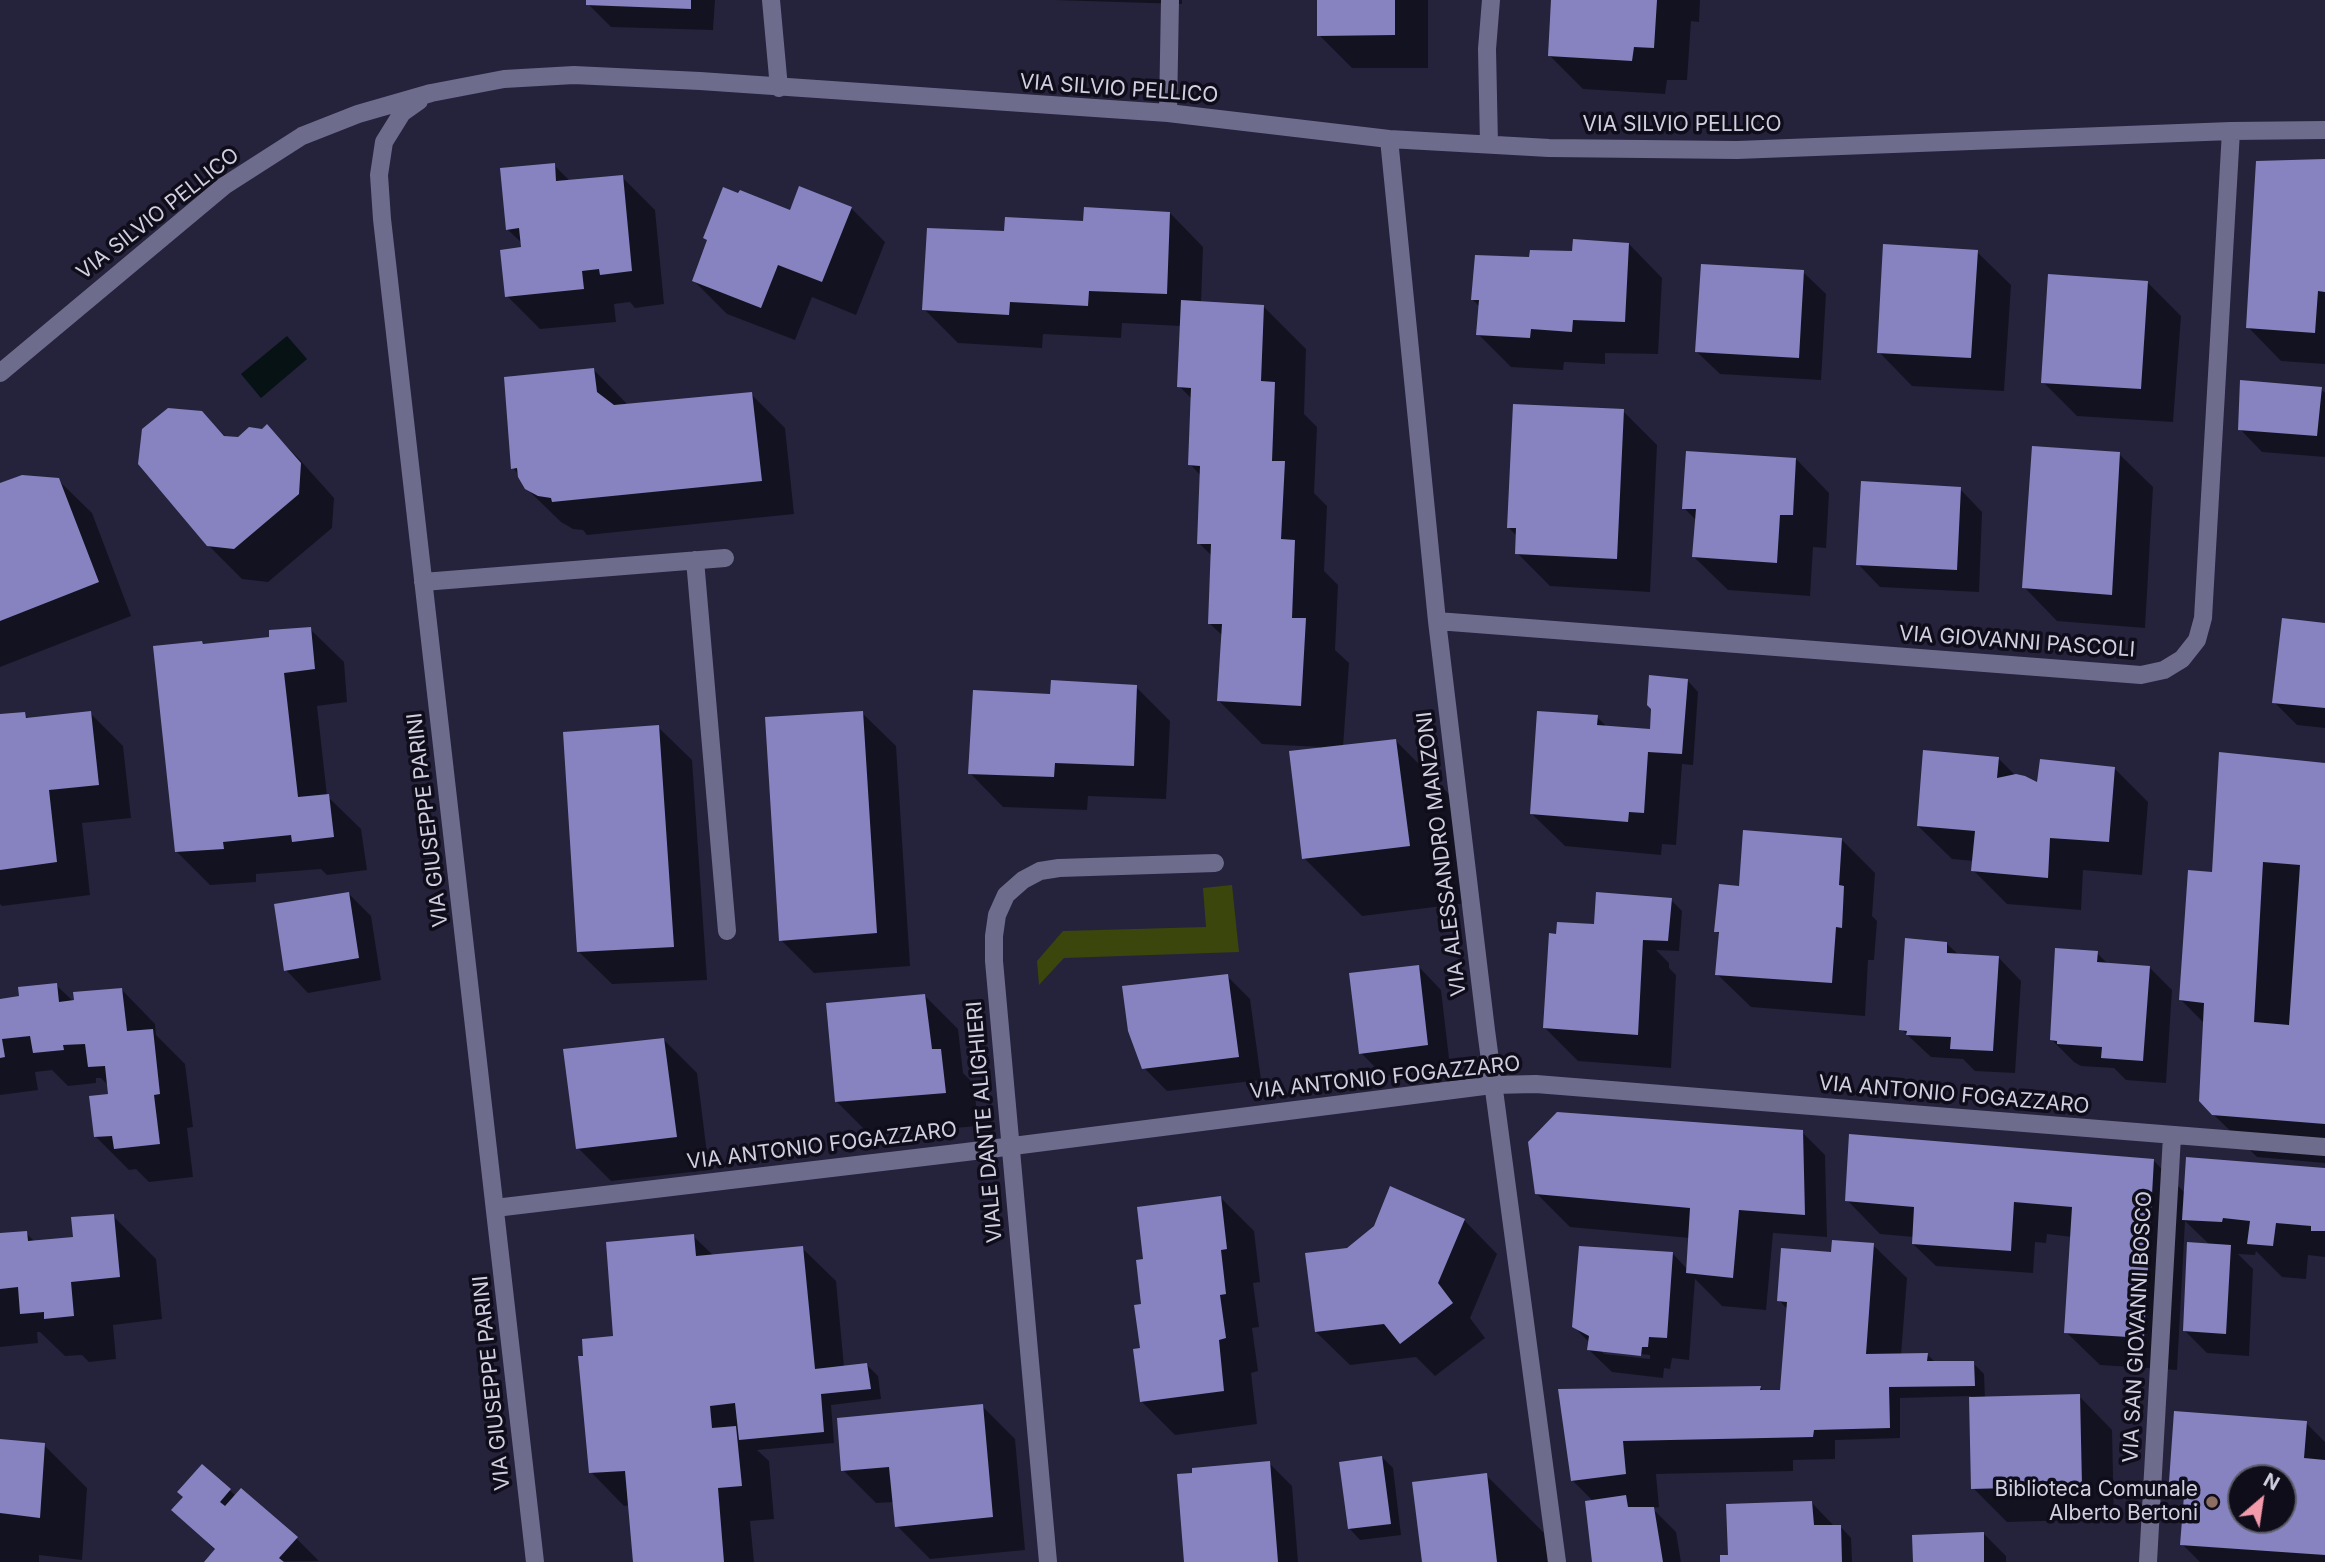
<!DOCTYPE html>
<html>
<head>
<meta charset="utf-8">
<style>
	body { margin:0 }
	#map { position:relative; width:2325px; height:1562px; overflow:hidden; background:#25223c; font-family:Inter,sans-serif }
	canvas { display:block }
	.north { position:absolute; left:2227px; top:1464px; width:70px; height:70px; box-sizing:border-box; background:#0e0d19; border:2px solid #5c5b69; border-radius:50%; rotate:29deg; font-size:19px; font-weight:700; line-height:28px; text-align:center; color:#d0cfe1 }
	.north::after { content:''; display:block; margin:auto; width:24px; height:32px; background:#f39aab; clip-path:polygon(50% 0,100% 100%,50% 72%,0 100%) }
</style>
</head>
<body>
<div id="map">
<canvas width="2325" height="1562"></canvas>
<div class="north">N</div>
</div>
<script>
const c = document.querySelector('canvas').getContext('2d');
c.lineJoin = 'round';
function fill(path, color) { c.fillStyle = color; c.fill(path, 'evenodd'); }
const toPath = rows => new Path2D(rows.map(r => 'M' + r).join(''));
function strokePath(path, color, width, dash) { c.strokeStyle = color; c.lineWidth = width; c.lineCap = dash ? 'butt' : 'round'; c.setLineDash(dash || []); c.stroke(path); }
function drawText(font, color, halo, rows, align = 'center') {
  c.font = font + ' Inter,sans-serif'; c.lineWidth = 7; c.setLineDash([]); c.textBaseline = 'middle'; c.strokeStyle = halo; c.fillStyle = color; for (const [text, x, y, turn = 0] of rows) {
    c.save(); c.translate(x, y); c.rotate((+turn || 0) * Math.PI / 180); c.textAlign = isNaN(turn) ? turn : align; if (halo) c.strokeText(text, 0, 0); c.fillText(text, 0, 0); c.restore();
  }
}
const green = toPath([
	[1232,885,1239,952,1064,958,1039,985,1037,961,1063,931,1206,927,1203,888]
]);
const water = toPath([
	[287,336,307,359,261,398,241,374]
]);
const shadow = toPath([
	[588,0,715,0,713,30,611,27,588,4],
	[1054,0,1182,0,1182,4],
	[1319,0,1428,0,1428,68,1352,68,1319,35],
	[1552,0,1700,0,1699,22,1691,21,1687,80,1667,80,1665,94,1583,89,1550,56],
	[2325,161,2325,364,2281,361,2248,327],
	[554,165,571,182,622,177,655,210,664,304,635,308,630,302,614,304,616,322,540,329,507,296,523,249,523,244,507,229],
	[851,208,885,242,856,315,812,297,795,340,727,314,694,281,709,241,791,212],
	[1170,213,1203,247,1201,303,1263,306,1306,349,1304,414,1317,427,1314,493,1327,506,1324,571,1338,585,1335,650,1349,663,1343,747,1396,741,1454,799,1467,903,1362,916,1304,858,1320,747,1262,744,1219,701,1223,636,1209,623,1213,557,1199,543,1202,477,1190,464,1192,399,1179,386,1181,326,1122,323,1121,338,1043,334,1042,348,958,343,924,309,1006,233],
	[1629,244,1662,278,1658,354,1605,353,1605,364,1564,362,1563,370,1511,367,1478,334,1480,307,1472,299,1573,253],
	[1977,252,2011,285,2004,391,1912,386,1879,352],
	[1803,272,1826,294,1821,380,1720,374,1697,352],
	[2148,283,2181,316,2173,422,2077,416,2043,382],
	[594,370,627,404,751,394,785,428,794,514,587,535,583,530,573,529,561,522,526,488,519,475,513,468],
	[2321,389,2325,393,2325,457,2262,452,2240,429],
	[1623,411,1657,445,1650,592,1550,586,1517,553,1517,536,1508,527],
	[201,413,227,438,238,439,262,431,267,426,300,460,334,498,332,528,268,582,242,579,208,545],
	[2119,454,2153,487,2145,628,2057,621,2024,587],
	[1796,459,1829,493,1826,548,1813,547,1810,596,1728,590,1694,557,1697,521,1684,508],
	[58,480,92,513,131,616,0,667,0,485],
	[1960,489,1982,512,1979,592,1880,587,1858,564],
	[2325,625,2325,728,2297,725,2274,702],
	[310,629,344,662,347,702,317,706,327,796,361,829,367,870,327,875,321,869,256,874,256,882,210,885,177,852,202,642,205,646,271,638],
	[1687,680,1698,692,1693,765,1682,764,1676,845,1662,844,1661,855,1565,846,1531,813,1597,717,1608,728,1651,731],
	[1136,687,1170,721,1166,799,1088,796,1087,810,1003,807,970,773,1052,696],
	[90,713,123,746,131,818,82,823,90,895,2,906,0,904,0,716,24,714,29,719],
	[862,713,896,746,910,966,814,973,781,940],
	[658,727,692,760,707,980,612,984,578,951],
	[1999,759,2016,776,2039,785,2115,769,2148,802,2142,875,2083,870,2081,910,2007,904,1973,870,1974,861,1952,859,1918,826],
	[2325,765,2325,1163,2257,1157,2213,1114,2205,1024,2181,1000,2214,874],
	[1842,840,1875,873,1872,916,1877,921,1874,960,1868,960,1865,1016,1751,1007,1717,974,1721,936,1716,931,1740,888],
	[348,893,371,916,381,980,308,993,286,970],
	[1671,900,1682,911,1679,951,1656,950,1669,963,1669,968,1676,975,1671,1068,1578,1061,1545,1028],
	[1946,943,1959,955,1999,958,2021,981,2015,1073,1975,1071,1963,1059,1931,1057,1901,1029],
	[2097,953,2109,965,2149,967,2172,990,2166,1083,2126,1080,2114,1068,2081,1066,2074,1062,2052,1040],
	[1419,967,1441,990,1450,1067,1384,1076,1361,1053],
	[1227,976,1250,999,1261,1080,1167,1091,1144,1068],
	[56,985,76,1004,122,990,155,1024,156,1035,185,1064,193,1127,187,1128,193,1177,149,1182,136,1169,129,1170,95,1136,110,1095,108,1085,101,1078,96,1078,96,1083,68,1086,52,1070,35,1072,38,1090,0,1095,0,1000,21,998],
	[925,996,958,1029,963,1073,974,1084,978,1126,870,1135,837,1102],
	[664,1040,697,1073,709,1170,611,1181,578,1148],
	[1802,1132,1825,1155,1827,1237,1773,1233,1766,1310,1722,1306,1695,1279,1689,1360,1672,1358,1670,1369,1664,1368,1663,1378,1612,1372,1589,1350,1590,1343,1574,1327,1673,1254,1688,1270,1690,1238,1570,1227,1536,1193],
	[1600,1350,1650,1355,1650,1359,1604,1354],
	[2153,1160,2185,1193,2325,1170,2325,1257,2308,1255,2306,1279,2282,1277,2256,1251,2255,1255,2238,1254,2253,1269,2249,1356,2207,1353,2185,1331,2210,1245,2185,1221,2177,1370,2100,1365,2066,1332,2072,1237,2047,1234,2046,1243,2035,1242,2033,1273,1936,1266,1913,1244,1914,1237,1880,1234,1847,1200],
	[1221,1198,1254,1231,1260,1282,1253,1283,1259,1327,1252,1328,1258,1371,1251,1373,1257,1424,1175,1435,1142,1402,1145,1260],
	[113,1216,156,1259,162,1319,113,1325,116,1359,89,1362,82,1355,65,1356,40,1332,37,1332,38,1343,0,1347,0,1235,26,1233,35,1242,75,1239],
	[1464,1220,1497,1254,1470,1318,1485,1338,1435,1376,1416,1357,1350,1365,1316,1332],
	[693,1236,714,1256,802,1248,836,1281,844,1367,867,1365,878,1376,881,1399,831,1405,834,1443,757,1450,769,1461,774,1519,750,1521,754,1562,635,1562,630,1505,624,1506,591,1472,585,1357,615,1337],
	[1873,1245,1907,1278,1901,1355,1927,1354,1936,1363,1973,1363,1984,1374,1985,1399,2079,1396,2112,1430,2114,1519,2007,1522,1973,1488,1971,1396,1900,1398,1900,1438,1835,1440,1835,1459,1793,1460,1793,1471,1656,1474,1659,1507,1652,1508,1676,1532,1681,1562,1594,1562,1594,1502,1572,1480,1560,1391,1760,1387,1764,1392,1781,1391,1788,1310,1779,1300,1833,1254],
	[982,1406,1015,1439,1025,1550,930,1559,897,1526,894,1502,876,1503,843,1470],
	[2306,1423,2325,1442,2325,1562,2200,1562,2182,1544,2185,1495,2171,1481],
	[2241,1478,2283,1478,2283,1520,2241,1520],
	[0,1441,44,1445,87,1488,82,1560,39,1555,39,1562,0,1562],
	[1382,1457,1393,1468,1401,1535,1360,1540,1349,1528],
	[1269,1463,1292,1486,1298,1562,1186,1562],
	[202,1466,236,1496,296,1538,319,1561,206,1562,216,1551,174,1510,185,1498],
	[1486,1475,1544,1533,1548,1562,1424,1562],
	[1812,1503,1835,1527,1840,1526,1851,1538,1852,1562,1722,1562],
	[1983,1533,2006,1556,2006,1562,1914,1562]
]);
const building = toPath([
	[586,0,691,0,691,9,586,5],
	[1317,0,1395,0,1395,35,1317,36],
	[1551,0,1657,0,1654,48,1634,47,1632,61,1548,56],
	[2325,159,2325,292,2318,291,2315,333,2246,328,2256,161],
	[555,163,556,181,623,175,632,271,600,275,599,269,582,271,584,289,505,297,500,250,521,247,519,228,506,230,500,168],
	[799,186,852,207,822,282,778,265,761,308,692,281,707,240,703,238,723,187,738,193,740,190,790,210],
	[1084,207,1170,212,1167,294,1089,291,1088,306,1010,302,1009,315,922,310,927,228,1004,231,1005,217,1083,221],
	[1573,239,1629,243,1625,322,1573,320,1572,332,1531,329,1530,338,1476,335,1479,300,1471,300,1475,255,1529,257,1530,250,1572,251],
	[1883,244,1978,250,1971,358,1877,353],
	[1701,264,1804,270,1799,358,1695,352],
	[2048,274,2148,281,2141,389,2041,383],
	[1181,300,1264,305,1261,381,1275,382,1272,461,1285,461,1281,539,1295,540,1292,618,1306,618,1301,706,1217,701,1222,624,1208,624,1211,544,1197,544,1200,466,1188,465,1191,388,1177,387],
	[594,368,597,392,614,405,752,392,762,481,552,502,551,498,538,496,525,489,518,477,517,468,511,469,504,377],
	[2240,380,2322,387,2317,436,2238,430],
	[1513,404,1624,409,1617,559,1515,554,1516,528,1507,528],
	[168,408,202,411,224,436,238,437,249,427,262,429,267,424,301,463,299,494,234,549,207,546,138,464,142,429],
	[2032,446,2120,452,2112,595,2022,588],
	[1686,451,1796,458,1793,515,1780,515,1777,563,1692,557,1696,509,1682,509],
	[22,475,59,478,99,582,0,621,0,483],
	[1861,481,1961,487,1957,570,1856,565],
	[2282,618,2325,623,2325,708,2272,703],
	[311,627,315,669,284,673,298,797,329,794,334,837,292,842,291,835,223,842,224,849,175,852,153,646,202,641,203,644,269,637,269,630],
	[1649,675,1688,679,1682,754,1648,752,1644,813,1629,812,1628,822,1530,814,1537,711,1598,715,1597,725,1650,729,1651,709,1647,705],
	[1051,680,1137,685,1134,766,1055,763,1054,777,968,774,973,690,1050,694],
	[91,711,99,785,49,790,57,862,0,870,0,714,25,712,26,718],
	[863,711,877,933,779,941,765,717],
	[659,725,674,947,577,952,563,732],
	[1396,739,1410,846,1302,859,1289,751],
	[1923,750,1999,757,1997,778,2016,774,2025,776,2037,782,2040,759,2115,767,2109,842,2050,838,2048,878,1971,871,1975,831,1917,826],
	[2219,752,2325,763,2325,1124,2212,1115,2199,1101,2204,1003,2179,1000,2188,870,2212,872],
	[2263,862,2300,865,2289,1025,2254,1022],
	[1743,830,1842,838,1839,885,1844,886,1842,928,1836,927,1832,983,1715,975,1719,932,1714,932,1719,884,1739,886],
	[349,892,359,958,284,971,274,904],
	[1596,892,1672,898,1668,941,1643,940,1638,1035,1543,1028,1549,933,1556,934,1557,922,1594,924],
	[1905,938,1947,942,1947,953,1999,956,1993,1051,1950,1049,1951,1037,1906,1035,1907,1031,1899,1030],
	[2055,948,2098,951,2097,962,2150,966,2143,1061,2101,1058,2102,1047,2057,1044,2057,1041,2050,1040],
	[1419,965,1428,1045,1359,1054,1349,973],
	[1228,974,1239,1057,1142,1069,1128,1031,1122,986],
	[57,983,59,1002,74,1000,73,992,122,988,127,1031,153,1029,160,1094,154,1095,160,1144,114,1149,112,1136,94,1137,89,1096,108,1094,105,1066,88,1067,85,1044,63,1045,64,1050,33,1053,30,1036,2,1039,5,1057,0,1058,0,999,19,996,18,987],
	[925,994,932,1049,941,1049,946,1093,835,1102,826,1003],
	[664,1038,677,1137,576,1149,563,1049],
	[1557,1112,1803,1130,1805,1215,1739,1210,1733,1278,1686,1273,1690,1208,1535,1194,1528,1142],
	[1849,1134,2154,1159,2144,1338,2064,1333,2072,1207,2014,1202,2011,1251,1912,1244,1914,1207,1845,1201],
	[2186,1157,2325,1168,2325,1231,2311,1231,2311,1226,2276,1223,2273,1246,2247,1244,2250,1221,2223,1218,2222,1222,2182,1220],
	[1390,1186,1465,1219,1438,1283,1453,1303,1400,1344,1384,1324,1315,1332,1305,1253,1347,1248,1374,1226],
	[1221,1196,1227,1249,1221,1250,1226,1294,1220,1295,1226,1338,1219,1340,1224,1391,1140,1402,1133,1349,1140,1348,1134,1305,1141,1304,1136,1260,1143,1259,1137,1207],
	[114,1214,120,1277,71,1282,74,1316,44,1319,44,1312,20,1314,18,1287,0,1289,0,1233,27,1231,28,1241,73,1237,71,1217],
	[694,1234,696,1256,803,1246,815,1369,867,1363,871,1389,821,1394,824,1432,739,1440,735,1403,710,1406,712,1428,736,1426,742,1486,718,1488,724,1562,633,1562,625,1471,589,1473,578,1356,583,1356,582,1339,613,1336,606,1242],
	[1832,1240,1874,1243,1866,1354,1928,1353,1927,1361,1974,1361,1975,1386,1889,1387,1890,1428,1814,1430,1813,1437,1623,1441,1626,1474,1571,1481,1558,1389,1761,1386,1760,1390,1780,1390,1787,1302,1777,1301,1781,1248,1831,1252],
	[2187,1242,2231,1245,2226,1334,2183,1331],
	[1579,1246,1673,1252,1667,1338,1649,1337,1648,1347,1642,1347,1641,1356,1587,1350,1589,1336,1572,1327],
	[2080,1394,2082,1486,1971,1489,1969,1397],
	[983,1404,993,1517,895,1527,889,1467,841,1471,837,1418],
	[2174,1411,2307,1421,2304,1458,2325,1460,2325,1555,2180,1545,2185,1483,2169,1482],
	[2241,1478,2283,1478,2283,1520,2241,1520],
	[0,1439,45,1443,40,1518,0,1513],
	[1382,1456,1391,1524,1348,1529,1339,1462],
	[1270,1461,1278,1562,1184,1562,1177,1474,1192,1473,1192,1468],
	[202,1464,231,1489,220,1502,225,1506,241,1488,298,1537,279,1558,284,1562,204,1562,215,1549,171,1510,183,1497,177,1492],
	[1487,1473,1497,1562,1422,1562,1412,1482],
	[1626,1495,1628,1507,1654,1507,1663,1562,1592,1562,1585,1501],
	[1812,1501,1814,1525,1841,1525,1842,1562,1720,1562,1720,1555,1728,1555,1726,1504],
	[1984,1532,1984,1562,1913,1562,1912,1535]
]);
const minor = toPath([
	[771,0,779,88],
	[419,101,402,113,384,142,379,175,382,219,535,1562],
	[1168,113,1170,0],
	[1389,139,1437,621,1486,1030,1557,1562],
	[1489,144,1487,49,1491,0],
	[0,373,224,186,302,136,358,114,431,93,504,79,574,75,700,81,1168,113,1389,139,1549,148,1737,150,2231,131,2325,130],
	[695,560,727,931],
	[423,582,725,558],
	[1437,621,2141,675,2164,670,2182,659,2197,640,2203,618,2231,131],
	[495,1208,966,1152,1492,1085,1536,1084,2325,1147],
	[1048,1562,994,961,994,936,997,915,1006,895,1023,880,1040,871,1059,868,1215,863],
	[2148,1562,2172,1136]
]);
const markers = [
	[2212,1502,7,"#8d6e63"]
];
const streetNames = [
	["VIA SILVIO PELLICO",1119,89,4],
	["VIA SILVIO PELLICO",1682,125],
	["VIA SILVIO PELLICO",158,214,-38],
	["VIA GIOVANNI PASCOLI",2017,642,4],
	["VIA GIUSEPPE PARINI",428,820,-97],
	["VIA ALESSANDRO MANZONI",1442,854,-97],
	["VIA ANTONIO FOGAZZARO",1385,1078,-6],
	["VIA ANTONIO FOGAZZARO",1954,1095,5],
	["VIALE DANTE ALIGHIERI",985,1122,-95],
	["VIA ANTONIO FOGAZZARO",822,1146,-7],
	["VIA SAN GIOVANNI BOSCO",2138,1327,-87],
	["VIA GIUSEPPE PARINI",492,1383,-96]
];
const poiNames = [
	["Biblioteca Comunale",2198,1490],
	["Alberto Bertoni",2198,1514]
];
fill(green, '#3a460b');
fill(water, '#061213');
fill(shadow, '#0007');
fill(building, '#8683c0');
strokePath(minor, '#6e6c8c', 18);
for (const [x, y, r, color] of markers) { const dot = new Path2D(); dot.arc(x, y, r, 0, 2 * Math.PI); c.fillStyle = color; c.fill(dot); strokePath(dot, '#0e0d19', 2.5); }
drawText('21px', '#d0cfe1', '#0e0d19', streetNames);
drawText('21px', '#d0cfe1', '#0e0d19', poiNames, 'right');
</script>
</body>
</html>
